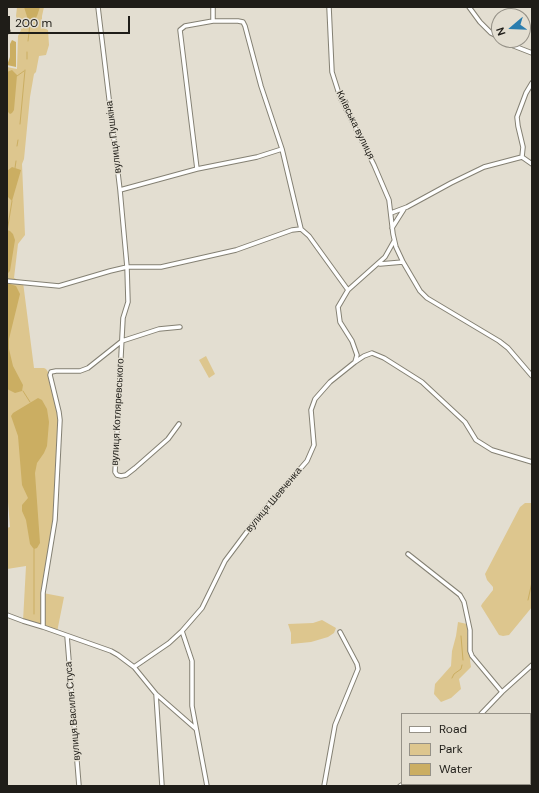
<!DOCTYPE html>
<html>
<head>
<meta charset="utf-8">
<style>
	body { margin:0 }
	#map { position:relative; width:539px; height:793px; overflow:hidden; background:#e3ded1; font-family:"DM Sans",sans-serif }
	canvas { display:block }
	.frame { position:absolute; inset:0; border:8px solid #1f1d18; pointer-events:none }
	.legend { position:absolute; left:401px; top:713px; width:130px; height:72px; box-sizing:border-box; background:#e3ded1; border:1px solid #959187; margin:0; padding:5px 7px; list-style:none; font-size:12px; color:#1f1d18 }
	.legend li { display:flex; align-items:center; gap:8px; height:20px }
	.legend b { width:20px; border:1px solid #959187 }
	.north { position:absolute; left:491px; top:8px; width:40px; height:40px; box-sizing:border-box; background:#e3ded1; border:1px solid #959187; border-radius:50%; rotate:251deg; font-size:11px; font-weight:700; line-height:16px; text-align:center; color:#1f1d18 }
	.north::after { content:''; display:block; margin:auto; width:14px; height:18px; background:#2a7dae; clip-path:polygon(50% 0,100% 100%,50% 72%,0 100%) }
	.scale { position:absolute; left:8px; top:16px; width:122px; height:18px; box-sizing:border-box; border:2px solid #1f1d18; border-top:0; padding-left:5px; font-size:12px; line-height:14px; white-space:nowrap; color:#1f1d18; -webkit-text-stroke:3px #e3ded1; paint-order:stroke }
</style>
</head>
<body>
<div id="map">
<canvas width="539" height="793"></canvas>
<div class="frame"></div>
<ul class="legend">
<li><b style="height:5px;background:#fff"></b>Road</li>
<li><b style="height:11px;background:#ddc68e"></b>Park</li>
<li><b style="height:11px;background:#cbae62"></b>Water</li>
</ul>
<div class="north">N</div>
<div class="scale">200 m</div>
</div>
<script>
const c = document.querySelector('canvas').getContext('2d');
c.lineJoin = 'round';
function fill(path, color) { c.fillStyle = color; c.fill(path, 'evenodd'); }
const toPath = rows => new Path2D(rows.map(r => 'M' + r).join(''));
function strokePath(path, color, width, dash) { c.strokeStyle = color; c.lineWidth = width; c.lineCap = dash ? 'butt' : 'round'; c.setLineDash(dash || []); c.stroke(path); }
function drawText(font, color, halo, rows, align = 'center') {
  c.font = font + ' "DM Sans",sans-serif'; c.lineWidth = 3; c.setLineDash([]); c.textBaseline = 'middle'; c.strokeStyle = halo; c.fillStyle = color; for (const [text, x, y, turn = 0] of rows) {
    c.save(); c.translate(x, y); c.rotate((+turn || 0) * Math.PI / 180); c.textAlign = isNaN(turn) ? turn : align; if (halo) c.strokeText(text, 0, 0); c.fillText(text, 0, 0); c.restore();
  }
}
const green = toPath([
	[17,7,44,7,42,16,42,27,48,30,49,45,46,55,39,56,36,72,34,74,30,97,24,159,22,164,25,235,18,244,14,278,23,282,34,368,44,368,46,369,50,375,59,412,55,520,43,593,64,597,57,632,23,621,26,566,7,569,7,528,10,527,8,502,7,502,7,67,17,69,18,36,21,30,16,16],
	[206,356,215,374,209,378,199,360],
	[525,503,532,503,532,607,509,635,503,636,499,635,481,606,482,604,493,590,493,587,487,580,485,574,520,507],
	[322,620,336,628,334,633,328,637,311,642,291,644,291,633,288,624,313,623],
	[458,622,467,624,468,646,473,654,470,660,471,667,459,679,461,689,451,698,441,702,434,694,435,684,451,666,452,651,456,636]
]);
const water = toPath([
	[24,7,40,7,37,16,30,26],
	[12,40,16,42,16,67,7,65,10,57,10,44],
	[12,70,17,75,14,110,12,113,10,114,8,112,7,106,7,72],
	[12,167,21,170,12,201,8,197,7,191,7,171],
	[7,230,10,231,13,234,15,240,10,271,7,274],
	[7,283,16,286,20,294,9,339,9,349,13,366,23,385,22,391,15,393,7,389],
	[38,398,42,400,47,409,49,422,47,446,44,453,37,463,35,473,40,543,37,548,34,549,33,548,30,544,26,520,22,511,22,505,28,498,22,485,18,436,11,416,13,413]
]);
const stream = toPath([
	[28,41,30,24],
	[27,59,27,52],
	[17,76,24,71],
	[20,124,25,70],
	[17,146,18,140],
	[15,168,16,161],
	[7,232,12,201],
	[23,391,30,402],
	[528,600,532,582],
	[34,614,34,549],
	[461,636,463,660],
	[452,678,454,674,461,669,462,665]
]);
const minor = toPath([
	[98,7,120,190,127,267,128,302,123,318,115,472,117,475,121,476,126,475,135,468,168,439,179,424],
	[213,7,213,21],
	[329,7,332,72,340,97,374,165,389,200,393,234,396,247,403,262,420,291,427,298,499,341,508,348,532,376],
	[469,7,480,22,491,33,499,37],
	[7,32,8,31],
	[503,40,514,46,532,53],
	[522,157,523,147,518,126,517,117,526,93,532,83],
	[197,169,180,30,185,26,213,21,238,21,243,22,245,26,261,86,282,149,301,229,309,236,348,290],
	[120,190,197,169,257,157,282,149],
	[391,213,407,207,451,183,484,167,522,157,532,164],
	[392,228,404,209],
	[380,264,403,262],
	[7,281,59,286,110,271,127,267,161,267,236,250,292,230,301,229],
	[355,362,364,356,372,353,384,358,422,382,465,422,476,440,492,450,532,462],
	[408,554,460,595,464,602,470,630,470,651,472,656,502,692],
	[7,615,23,621,43,627,111,651,118,655,134,667,156,694,196,729],
	[43,627,43,593,55,520,60,420,59,412,50,375,51,372,56,371,80,371,88,368,122,341,159,329,180,327],
	[67,636,79,786],
	[134,667,169,643,182,631],
	[156,694,162,786],
	[481,714,502,692,532,665],
	[207,786,192,706,192,661,182,631,202,608,225,561,258,517,307,461,314,445,311,410,315,399,330,382,355,362,357,355,352,341,340,322,338,307,348,290,385,257,394,241],
	[324,786,335,725,358,669,357,664,340,632],
	[400,786,403,784]
]);
const streetNames = [
	["Київська вулиця",355,125,64],
	["вулиця Пушкіна",114,137,-97],
	["вулиця Котляревського",118,412,-87],
	["вулиця Шевченка",274,500,-50],
	["вулиця Василя Стуса",73,711,-95]
];
fill(green, '#ddc68e');
fill(water, '#cbae62');
strokePath(stream, '#cbae62', 1);
strokePath(minor, '#848073', 5.5);
strokePath(minor, '#fff', 3.5);
drawText('10px', '#1f1d18', '#e3ded1', streetNames);
</script>
</body>
</html>
